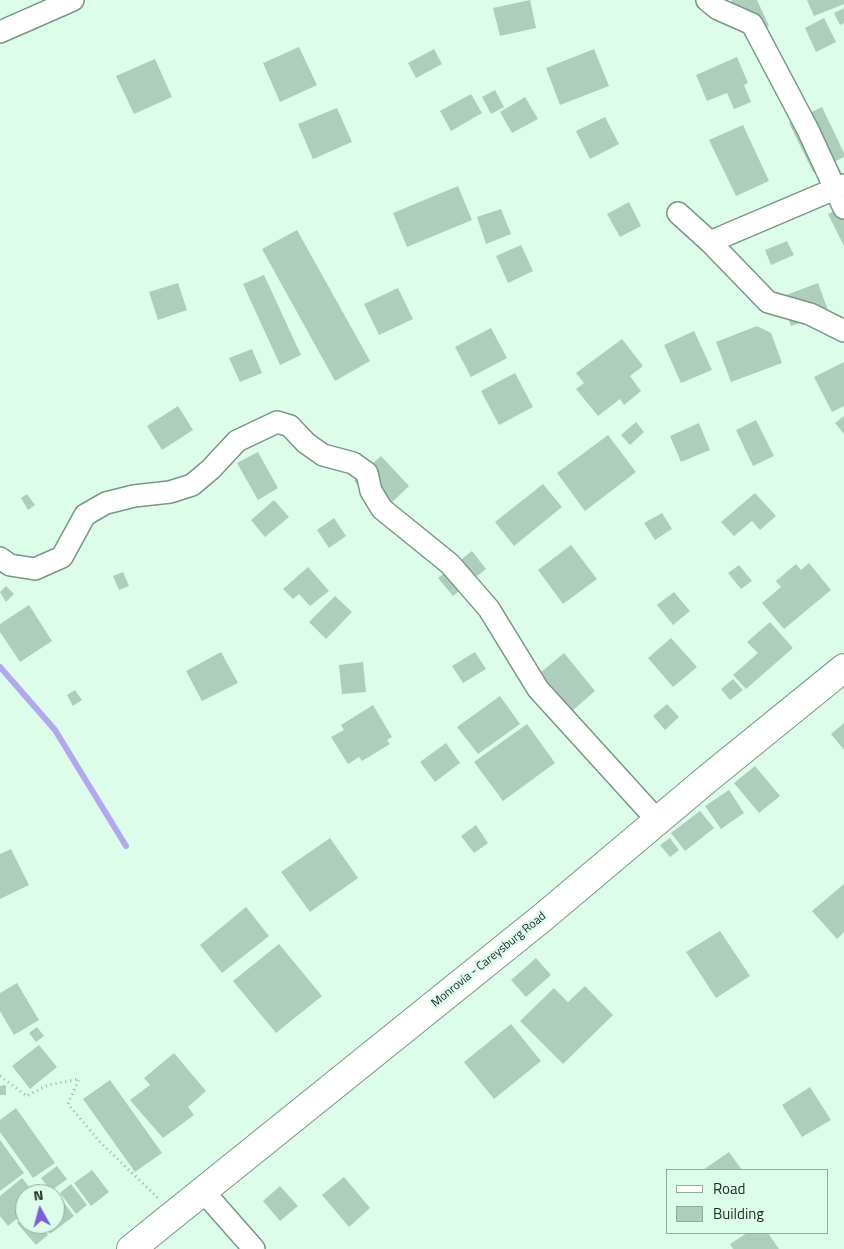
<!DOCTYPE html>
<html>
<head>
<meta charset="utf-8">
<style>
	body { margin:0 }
	#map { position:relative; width:844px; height:1249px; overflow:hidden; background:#dbfdea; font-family:"Titillium Web",sans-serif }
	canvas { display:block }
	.legend { position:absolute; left:666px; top:1169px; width:162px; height:65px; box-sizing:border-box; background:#dbfdea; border:1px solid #91ab9c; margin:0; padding:6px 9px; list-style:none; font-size:15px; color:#222f28 }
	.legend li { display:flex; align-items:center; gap:10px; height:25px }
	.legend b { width:25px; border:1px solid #91ab9c }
	.north { position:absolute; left:15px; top:1184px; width:50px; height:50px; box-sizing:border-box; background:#dbfdea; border:1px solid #91ab9c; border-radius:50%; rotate:353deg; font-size:14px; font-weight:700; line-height:20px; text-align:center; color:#222f28 }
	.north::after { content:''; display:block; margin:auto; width:18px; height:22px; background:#7e5dd7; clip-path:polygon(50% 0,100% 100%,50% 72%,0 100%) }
</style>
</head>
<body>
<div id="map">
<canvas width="844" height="1249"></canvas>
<ul class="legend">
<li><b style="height:6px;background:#fff"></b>Road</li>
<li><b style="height:14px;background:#adcebc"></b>Building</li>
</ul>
<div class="north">N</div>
</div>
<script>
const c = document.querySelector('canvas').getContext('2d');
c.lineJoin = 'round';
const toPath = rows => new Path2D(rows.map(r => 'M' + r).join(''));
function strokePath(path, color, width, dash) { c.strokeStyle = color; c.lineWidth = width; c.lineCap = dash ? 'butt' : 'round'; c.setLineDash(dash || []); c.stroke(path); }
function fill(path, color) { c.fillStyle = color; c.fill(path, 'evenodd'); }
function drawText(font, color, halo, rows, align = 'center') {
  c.font = font + ' "Titillium Web",sans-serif'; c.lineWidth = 5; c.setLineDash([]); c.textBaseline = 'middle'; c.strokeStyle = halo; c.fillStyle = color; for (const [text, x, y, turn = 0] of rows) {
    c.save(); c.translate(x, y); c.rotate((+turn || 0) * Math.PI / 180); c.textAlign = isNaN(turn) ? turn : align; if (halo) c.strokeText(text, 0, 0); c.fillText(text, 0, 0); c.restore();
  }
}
const stream = toPath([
	[0,667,55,730,126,846]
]);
const building = toPath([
	[530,0,536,28,500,36,493,8],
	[731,0,757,0,769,26,747,35],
	[807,0,844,0,844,4,814,16],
	[844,8,844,23,840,25,834,13],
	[824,18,836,42,816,52,805,28],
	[299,47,317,85,280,102,263,63],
	[434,49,442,64,416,78,408,63],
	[594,49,609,86,560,105,546,68],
	[737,57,748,83,744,85,751,102,734,109,727,93,707,101,696,75],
	[155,59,172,97,134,114,116,76],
	[495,90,504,107,491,114,482,97],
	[471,94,482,113,451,131,440,111],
	[525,97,538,119,512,133,500,112],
	[822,107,844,153,844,157,813,172,789,123],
	[337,108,352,142,313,159,298,124],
	[605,117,619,144,590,159,576,131],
	[743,125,769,181,736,196,709,140],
	[458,186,472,220,407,247,393,213],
	[629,202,641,226,620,237,607,214],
	[844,206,844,246,828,214],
	[501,209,511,234,486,244,477,217],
	[297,230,370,361,335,381,262,249],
	[787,241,794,255,771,265,765,250],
	[521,245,533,271,508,283,496,256],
	[264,275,301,355,280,365,243,284],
	[178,283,187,310,158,320,149,292],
	[818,283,829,313,791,326,781,297],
	[398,288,413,319,379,335,364,304],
	[757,326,771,333,782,363,731,382,716,342],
	[491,328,507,358,471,377,455,347],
	[694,331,712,370,681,383,664,345],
	[622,339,643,366,630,376,641,391,624,405,620,399,598,416,576,389,584,383,576,373],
	[252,349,262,373,240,382,229,358],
	[844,362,844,406,832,412,814,377],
	[515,373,533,407,499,425,481,391],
	[178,406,193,430,162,450,147,426],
	[844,416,844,434,835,423],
	[756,420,774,456,753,466,736,430],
	[636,422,644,432,630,445,621,435],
	[699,423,710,450,681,462,670,436],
	[608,435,636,472,585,511,557,473],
	[258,452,278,488,258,500,237,463],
	[381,456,409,486,383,511,354,481],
	[543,484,562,507,514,546,495,522],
	[755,493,776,516,760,530,752,521,734,536,721,522],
	[27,494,35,505,28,510,21,498],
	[274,500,289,517,265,537,251,520],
	[662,513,672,529,655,540,644,523],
	[334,518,346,536,329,548,317,530],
	[571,545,597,579,563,604,538,570],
	[472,551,486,569,453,596,438,578],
	[809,563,831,590,784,629,762,603,781,587,776,581,796,564,801,570],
	[739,565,752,581,741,589,728,573],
	[308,567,329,591,310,606,299,594,293,599,283,589],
	[123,572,129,586,119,590,113,576],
	[6,586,14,594,6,602,0,592],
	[674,592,690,611,673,625,657,605],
	[335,596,352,612,326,639,309,622],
	[29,605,52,641,20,662,0,632,0,624],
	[770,622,793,648,746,689,733,675,758,653,747,642],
	[671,638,697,667,673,687,648,658],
	[221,652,238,683,202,701,186,671],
	[475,652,486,669,463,683,452,666],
	[564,653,595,691,572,711,540,673],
	[363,662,366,692,342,694,339,665],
	[733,679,743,690,730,700,721,689],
	[75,690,82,700,73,706,67,695],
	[500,696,520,724,478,754,457,727],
	[667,704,679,717,665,730,653,716],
	[373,705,392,737,387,740,390,744,362,761,359,757,348,764,331,737,344,730,341,725],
	[844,723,844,750,831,734],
	[527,724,555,763,503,801,474,762],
	[446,743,460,763,435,782,420,762],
	[755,766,780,796,759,813,734,783],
	[729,790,744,813,721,829,705,806],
	[700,811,714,828,685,851,671,833],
	[476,825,488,843,474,853,461,836],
	[330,838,358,878,310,912,281,872],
	[670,838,679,850,670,857,660,845],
	[11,849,29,885,0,899,0,854],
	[844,884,844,932,837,939,812,911],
	[246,907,269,936,222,973,200,945],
	[720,931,750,976,716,998,686,952],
	[279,944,322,996,276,1033,233,981],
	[536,958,551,975,526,997,511,980],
	[17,983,39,1020,14,1035,0,1011,0,993],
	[585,986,613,1015,563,1064,520,1021,554,988,568,1002],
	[511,1024,541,1061,494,1099,464,1062],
	[37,1027,44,1036,36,1042,29,1033],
	[39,1045,57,1067,30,1089,12,1066],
	[174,1053,206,1091,188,1107,194,1115,163,1138,130,1100,150,1085,144,1078],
	[110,1080,162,1153,135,1172,83,1099],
	[6,1085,6,1095,0,1095,0,1086],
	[810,1087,831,1120,802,1137,782,1105],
	[16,1108,55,1163,33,1178,0,1132,0,1120],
	[0,1140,24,1173,0,1191],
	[729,1152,742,1170,703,1170],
	[57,1166,67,1179,51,1191,41,1178],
	[92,1170,109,1192,91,1206,74,1183],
	[344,1177,370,1208,349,1227,322,1195],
	[22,1178,35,1194,25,1194,25,1212,8,1226,0,1216,0,1196],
	[71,1184,87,1205,76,1214,60,1193],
	[280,1186,298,1206,280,1221,263,1201],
	[56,1192,74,1216,50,1234,43,1224,55,1224],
	[25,1216,25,1224,39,1224,48,1235,36,1245,17,1223],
	[747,1233,768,1233,779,1249,733,1249,730,1244]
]);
const path = toPath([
	[0,1076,27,1096,48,1085,79,1079,68,1104,100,1142,158,1198]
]);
const minor = toPath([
	[707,0,718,9,752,24,808,130,844,208],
	[0,32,73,0],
	[678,213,710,242,768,302,810,314,844,331],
	[710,242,844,185],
	[0,558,10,565,35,569,62,557,85,515,106,503,134,496,170,492,192,485,211,469,237,441,277,422,290,426,306,443,323,455,353,463,367,473,371,491,382,509,450,564,489,609,538,689,658,821],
	[203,1191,254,1249]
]);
const secondary = toPath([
	[131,1249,542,918,706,780,844,668]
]);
const streetNames = [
	["Monrovia - Careysburg Road",489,960,-39]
];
strokePath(stream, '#b4a7ef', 6);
fill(building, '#adcebc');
strokePath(minor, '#789786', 24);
strokePath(secondary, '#789786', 30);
strokePath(path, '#98b3a4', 3, [1, 4]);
strokePath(minor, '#fff', 21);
strokePath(secondary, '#fff', 28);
drawText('12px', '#222f28', '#dbfdea', streetNames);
</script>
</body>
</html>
